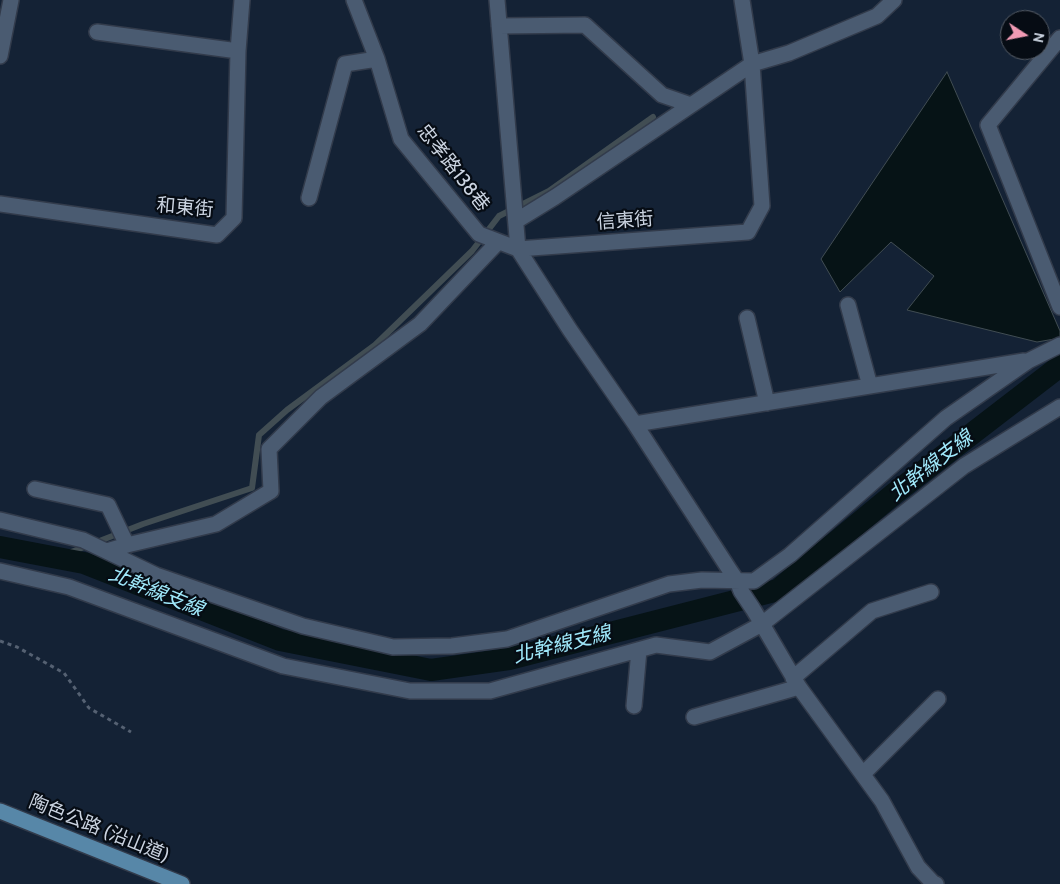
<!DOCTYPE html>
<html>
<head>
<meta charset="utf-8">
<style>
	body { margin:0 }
	#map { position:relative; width:1060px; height:884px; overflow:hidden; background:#142235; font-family:Cabin,sans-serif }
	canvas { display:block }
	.north { position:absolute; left:1000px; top:10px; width:50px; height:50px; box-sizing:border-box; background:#060c14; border:1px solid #555c66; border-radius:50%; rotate:101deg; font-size:14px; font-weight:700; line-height:20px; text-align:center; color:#cbd4e1 }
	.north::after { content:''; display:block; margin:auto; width:18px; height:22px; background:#f09ab4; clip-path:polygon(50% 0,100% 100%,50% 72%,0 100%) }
</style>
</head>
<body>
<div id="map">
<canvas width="1060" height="884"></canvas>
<div class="north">N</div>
</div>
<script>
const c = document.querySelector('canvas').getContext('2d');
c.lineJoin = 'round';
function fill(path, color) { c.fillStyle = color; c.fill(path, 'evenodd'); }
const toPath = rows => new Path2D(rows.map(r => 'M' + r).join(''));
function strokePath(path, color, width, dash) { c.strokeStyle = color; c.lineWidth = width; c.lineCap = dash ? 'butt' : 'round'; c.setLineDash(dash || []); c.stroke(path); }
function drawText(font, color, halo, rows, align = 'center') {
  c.font = font + ' Cabin,"Noto Sans TC",sans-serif'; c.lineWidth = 4.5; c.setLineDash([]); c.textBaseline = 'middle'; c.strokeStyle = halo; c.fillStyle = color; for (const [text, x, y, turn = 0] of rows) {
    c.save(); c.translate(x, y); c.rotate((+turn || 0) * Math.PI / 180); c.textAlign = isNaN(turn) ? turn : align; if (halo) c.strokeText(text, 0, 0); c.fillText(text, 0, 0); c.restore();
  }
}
const water = toPath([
	[947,72,1060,331,1060,338,1037,342,907,310,934,276,891,242,840,292,821,259,947,72]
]);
const stream = toPath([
	[56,558,143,524,252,488,259,435,287,410,375,345,472,251,499,216,549,191,653,117]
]);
const canal = toPath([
	[0,547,84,563,280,640,431,670,509,659,778,590,895,493,1060,366]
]);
const path = toPath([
	[0,641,17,647,64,673,89,708,131,732]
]);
const minor = toPath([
	[354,0,377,59,401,139,479,234,518,249,748,232,762,206,752,64,742,0],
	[497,0,518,249,570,330,635,424,729,569,737,581,741,591,753,609,762,624,799,687,882,801,918,867,933,883,936,884],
	[499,26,585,25,662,95,691,105],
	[97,32,238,51],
	[1060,38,988,125,1060,307],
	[0,56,11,0],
	[309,198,345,64,377,59],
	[0,204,217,235,234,218,238,51,242,0],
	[516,221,555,197,752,64,789,53,877,16,894,0],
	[848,305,870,386],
	[747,318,767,403],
	[635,424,1024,361],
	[35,489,108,505,127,545],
	[0,520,83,540,156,575,303,626,393,647,452,646,507,639,669,584,702,580,754,581,790,555,946,418,1028,361,1060,345],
	[107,551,127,545,216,524,271,491,269,449,321,397,420,324,498,242],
	[0,571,69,587,283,666,410,691,490,691,656,645,710,652,762,624,964,466,1060,407],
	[793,678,872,611,931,592],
	[634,706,639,650],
	[694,717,799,687],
	[863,774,938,699]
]);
const major = toPath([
	[0,811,182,884]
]);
const streetNames = [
	["忠孝路138巷",453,168,52],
	["和東街",185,208,5],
	["信東街",625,221,-4],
	["陶色公路 (沿山道)",99,829,22]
];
const waterNames = [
	["北幹線支線",931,466,-38],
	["北幹線支線",156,592,22],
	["北幹線支線",562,645,-14]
];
fill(water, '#061316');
strokePath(water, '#414d53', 1);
strokePath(stream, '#414d53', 6);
strokePath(canal, '#061316', 22);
strokePath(minor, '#323b4b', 18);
strokePath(major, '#323b4b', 18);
strokePath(path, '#556172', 3, [4, 4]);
strokePath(minor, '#4a5b71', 15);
strokePath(major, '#5787a8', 15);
drawText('19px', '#cbd4e1', '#060c14', streetNames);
drawText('italic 20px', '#9fe8fa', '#060c14', waterNames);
</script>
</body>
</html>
